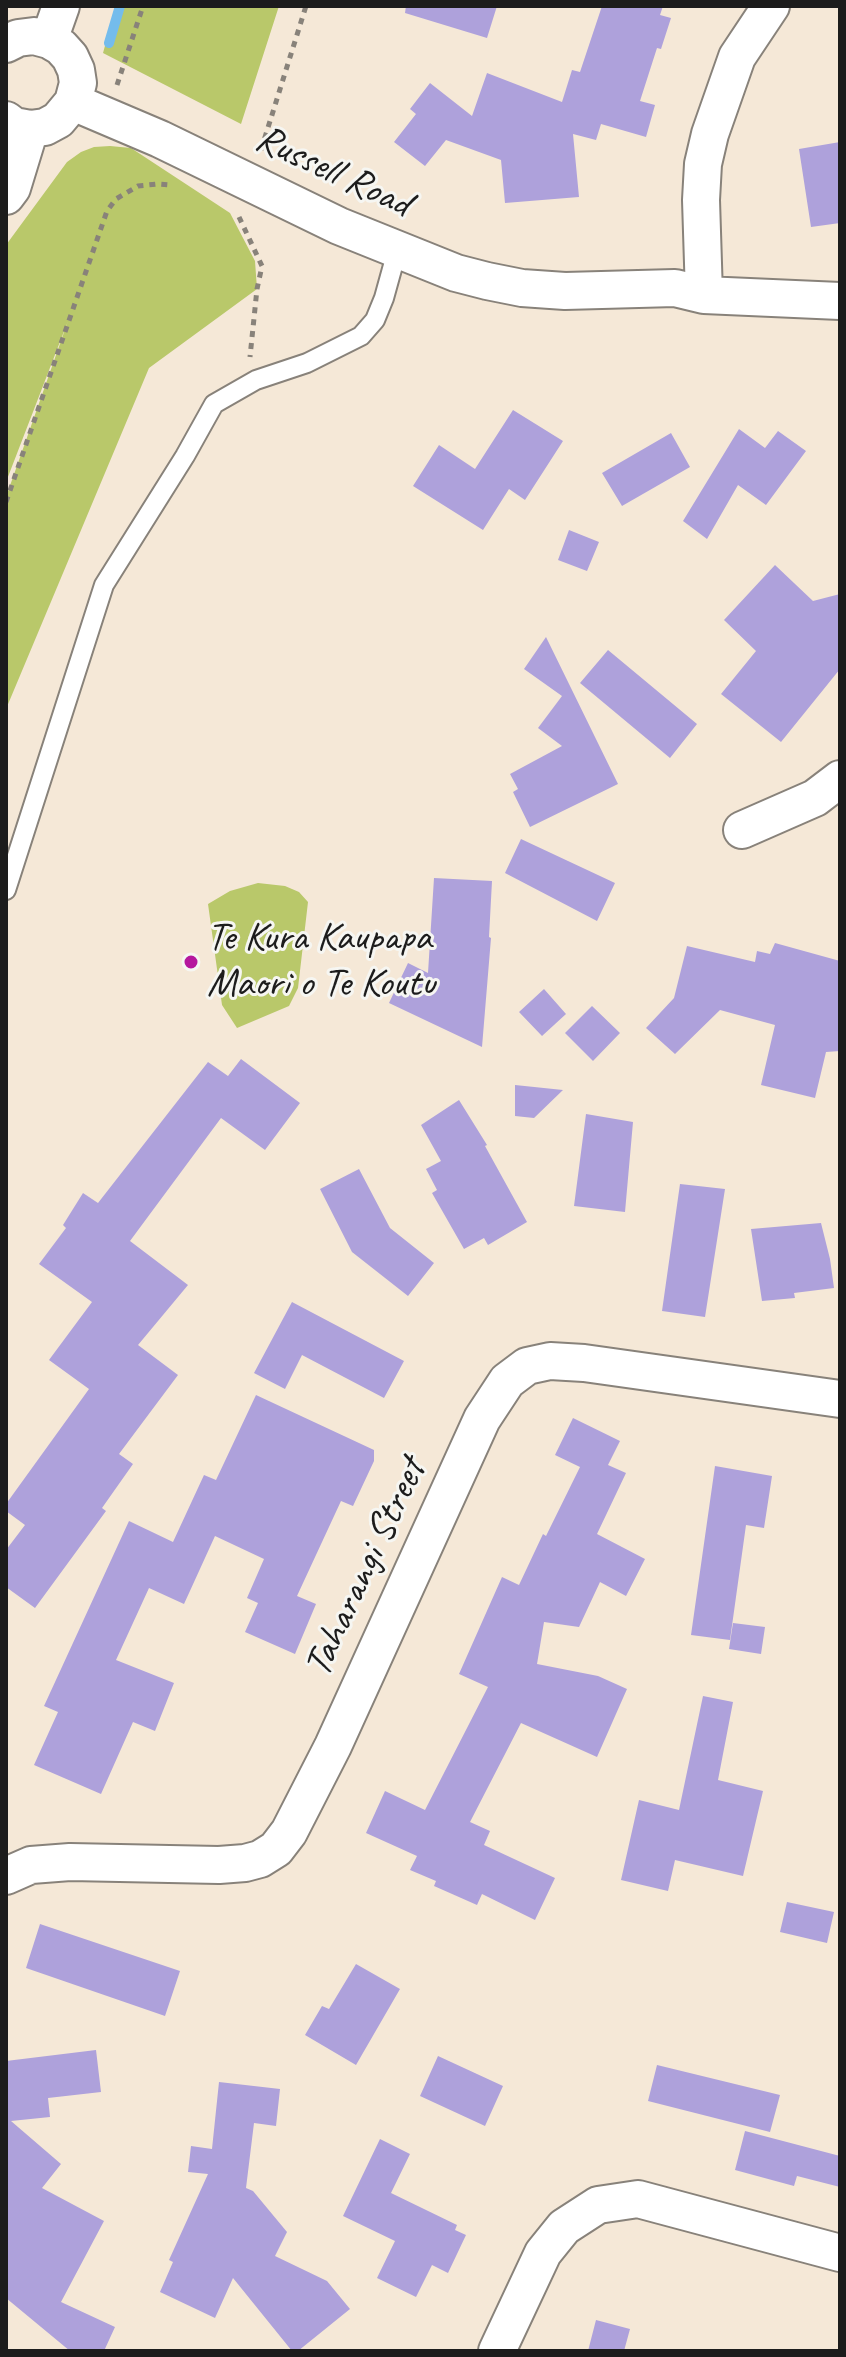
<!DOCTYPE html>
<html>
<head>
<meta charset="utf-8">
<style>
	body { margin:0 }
	#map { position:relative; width:846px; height:2357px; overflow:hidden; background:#f5e8d7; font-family:Caveat,sans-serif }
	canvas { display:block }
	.frame { position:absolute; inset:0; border:8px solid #1c1c1c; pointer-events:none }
</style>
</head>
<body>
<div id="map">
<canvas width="846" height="2357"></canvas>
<div class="frame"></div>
</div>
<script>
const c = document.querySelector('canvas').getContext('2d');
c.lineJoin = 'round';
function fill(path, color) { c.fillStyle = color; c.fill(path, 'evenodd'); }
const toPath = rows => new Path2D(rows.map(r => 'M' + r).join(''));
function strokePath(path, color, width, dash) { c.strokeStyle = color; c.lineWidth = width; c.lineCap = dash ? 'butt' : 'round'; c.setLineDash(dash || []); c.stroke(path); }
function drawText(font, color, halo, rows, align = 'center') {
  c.font = font + ' Caveat,sans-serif'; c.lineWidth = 6; c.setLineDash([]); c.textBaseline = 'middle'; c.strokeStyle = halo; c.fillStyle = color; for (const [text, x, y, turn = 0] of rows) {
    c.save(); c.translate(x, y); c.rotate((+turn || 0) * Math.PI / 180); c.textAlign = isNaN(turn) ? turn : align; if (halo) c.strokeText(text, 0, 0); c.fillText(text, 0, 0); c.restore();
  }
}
const green = toPath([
	[116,6,279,6,241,124,103,53],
	[110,146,131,148,230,213,255,261,257,289,149,368,6,709,6,497,68,321,6,482,6,245,67,162,81,152,94,147],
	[258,883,285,886,299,892,308,902,298,988,289,1006,237,1028,222,1005,208,904,230,891]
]);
const stream = toPath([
	[109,43,120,6]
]);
const building = toPath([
	[406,6,497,6,487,38,405,13],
	[602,6,663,6,660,15,671,18,661,49,657,48,640,101,655,105,646,137,601,124,596,140,573,134,579,197,505,203,501,160,446,140,425,166,394,142,416,114,410,109,430,83,472,116,487,73,562,102,572,70,580,72],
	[840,142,840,223,811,227,799,149],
	[513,410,563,441,525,500,509,489,483,530,413,486,439,445,475,469],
	[739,429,765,448,778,431,806,451,766,505,738,485,707,539,683,521],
	[671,433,690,467,622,506,602,473],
	[569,530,599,542,587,571,558,560],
	[775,565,813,601,840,594,840,669,781,742,721,694,756,651,724,620],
	[546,637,618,784,530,827,513,792,518,789,510,774,562,746,538,728,562,696,524,669],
	[608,650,697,724,670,758,580,683],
	[521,839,615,883,597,921,505,873],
	[434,878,492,881,489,937,491,938,482,1047,389,1003,408,963,428,973],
	[775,943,840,961,840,1051,826,1052,815,1098,761,1085,775,1025,720,1010,675,1054,646,1028,674,998,687,946,755,962,757,951,770,954],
	[544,989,566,1014,542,1036,519,1012],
	[592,1006,620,1033,593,1061,565,1033],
	[241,1059,300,1103,265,1150,221,1118,130,1241,188,1285,138,1345,178,1375,119,1454,133,1464,102,1508,106,1511,35,1608,6,1587,6,1550,25,1525,6,1511,6,1504,89,1389,49,1360,92,1302,39,1264,66,1228,63,1225,83,1193,98,1203,208,1062,228,1076],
	[515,1085,563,1090,534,1118,515,1116],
	[459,1100,487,1145,485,1146,527,1222,488,1245,484,1238,464,1249,432,1193,437,1190,426,1169,441,1161,421,1125],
	[586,1114,633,1122,625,1212,574,1206],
	[359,1169,390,1228,434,1263,408,1296,352,1252,320,1189],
	[680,1184,725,1189,705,1317,662,1311],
	[821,1223,830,1259,834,1288,794,1293,795,1298,762,1301,751,1229],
	[292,1302,404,1361,384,1398,302,1355,285,1389,254,1373],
	[256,1395,374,1450,374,1461,353,1506,341,1501,297,1596,316,1604,295,1654,245,1632,258,1603,247,1598,264,1559,215,1536,184,1604,149,1588,116,1660,174,1683,155,1731,133,1722,101,1794,34,1765,58,1712,44,1706,129,1521,173,1542,204,1475,216,1480],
	[573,1418,620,1441,608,1465,626,1473,597,1534,645,1559,626,1596,600,1582,579,1627,544,1622,537,1664,598,1676,627,1689,597,1757,521,1723,470,1822,490,1831,484,1845,555,1878,535,1920,482,1894,477,1905,434,1886,436,1881,410,1870,417,1856,366,1833,385,1791,425,1810,488,1687,459,1674,502,1577,519,1585,543,1534,546,1536,580,1467,555,1455],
	[715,1466,772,1476,764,1528,746,1525,730,1640,691,1635],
	[733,1623,765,1627,761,1654,729,1649],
	[703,1696,733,1702,718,1780,763,1791,743,1876,675,1860,668,1891,621,1880,639,1800,679,1810],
	[787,1902,834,1912,827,1943,780,1932],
	[40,1924,180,1971,165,2016,26,1968],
	[356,1964,400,1989,356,2065,305,2035,322,2006,329,2009],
	[96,2050,101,2092,48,2098,50,2117,11,2121,61,2164,42,2188,104,2221,61,2302,115,2327,104,2351,70,2351,6,2298,6,2061],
	[438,2056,503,2086,485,2126,420,2096],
	[657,2065,780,2095,770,2132,648,2101],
	[219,2082,280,2089,276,2126,254,2123,246,2188,253,2191,287,2232,275,2256,327,2281,350,2309,298,2351,292,2351,233,2278,215,2318,160,2292,173,2262,169,2260,208,2174,188,2172,191,2146,212,2149],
	[745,2131,840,2156,840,2187,797,2176,794,2186,735,2170],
	[380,2139,410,2154,391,2193,457,2225,455,2230,466,2235,448,2273,432,2265,416,2297,377,2278,395,2241,343,2216],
	[596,2320,630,2329,624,2351,588,2351]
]);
const path = toPath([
	[117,85,143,6],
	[261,150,306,6],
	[239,217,262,266,257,289,250,357],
	[6,502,107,211,116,199,138,186,157,184,169,185]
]);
const service = toPath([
	[6,890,104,585,185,456,214,404,256,380,307,363,361,336,375,320,384,298,397,251]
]);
const minor = toPath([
	[49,40,61,6],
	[6,44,18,38,34,36,49,40,61,47,70,57,76,70,78,83,73,102,58,120,45,127,30,129,14,126,6,120],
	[73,102,160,139,339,226,456,273,487,281,522,288,565,291,675,288,704,295,840,301],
	[6,196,12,188,30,129],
	[704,295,701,200,703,164,710,134,737,57,771,6],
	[742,830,815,798,840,779],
	[6,1876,31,1865,70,1862,219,1865,245,1863,260,1859,276,1849,289,1832,333,1746,482,1419,507,1381,527,1366,550,1361,584,1363,840,1399],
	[497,2351,543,2253,564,2227,598,2205,638,2199,840,2253]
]);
const markers = [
	[191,962,8,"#b5179e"]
];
const streetNames = [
	["Russell Road",333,172,25],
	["Taharangi Street",366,1568,-65]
];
const poiNames = [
	["Te Kura Kaupapa",207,939],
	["Maori o Te Koutu",207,985]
];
fill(green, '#b9c86a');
strokePath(stream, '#74bcec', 10);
fill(building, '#aea1db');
strokePath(service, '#88827a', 22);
strokePath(minor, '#88827a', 40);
strokePath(path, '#88827a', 5, [6, 6]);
strokePath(service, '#fff', 18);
strokePath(minor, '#fff', 36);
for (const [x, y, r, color] of markers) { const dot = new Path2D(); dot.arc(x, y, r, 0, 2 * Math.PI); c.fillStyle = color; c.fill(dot); strokePath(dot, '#f6f6f2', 3); }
drawText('40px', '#1c1c1c', '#f6f6f2', streetNames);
drawText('40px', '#1c1c1c', '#f6f6f2', poiNames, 'left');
</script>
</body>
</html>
